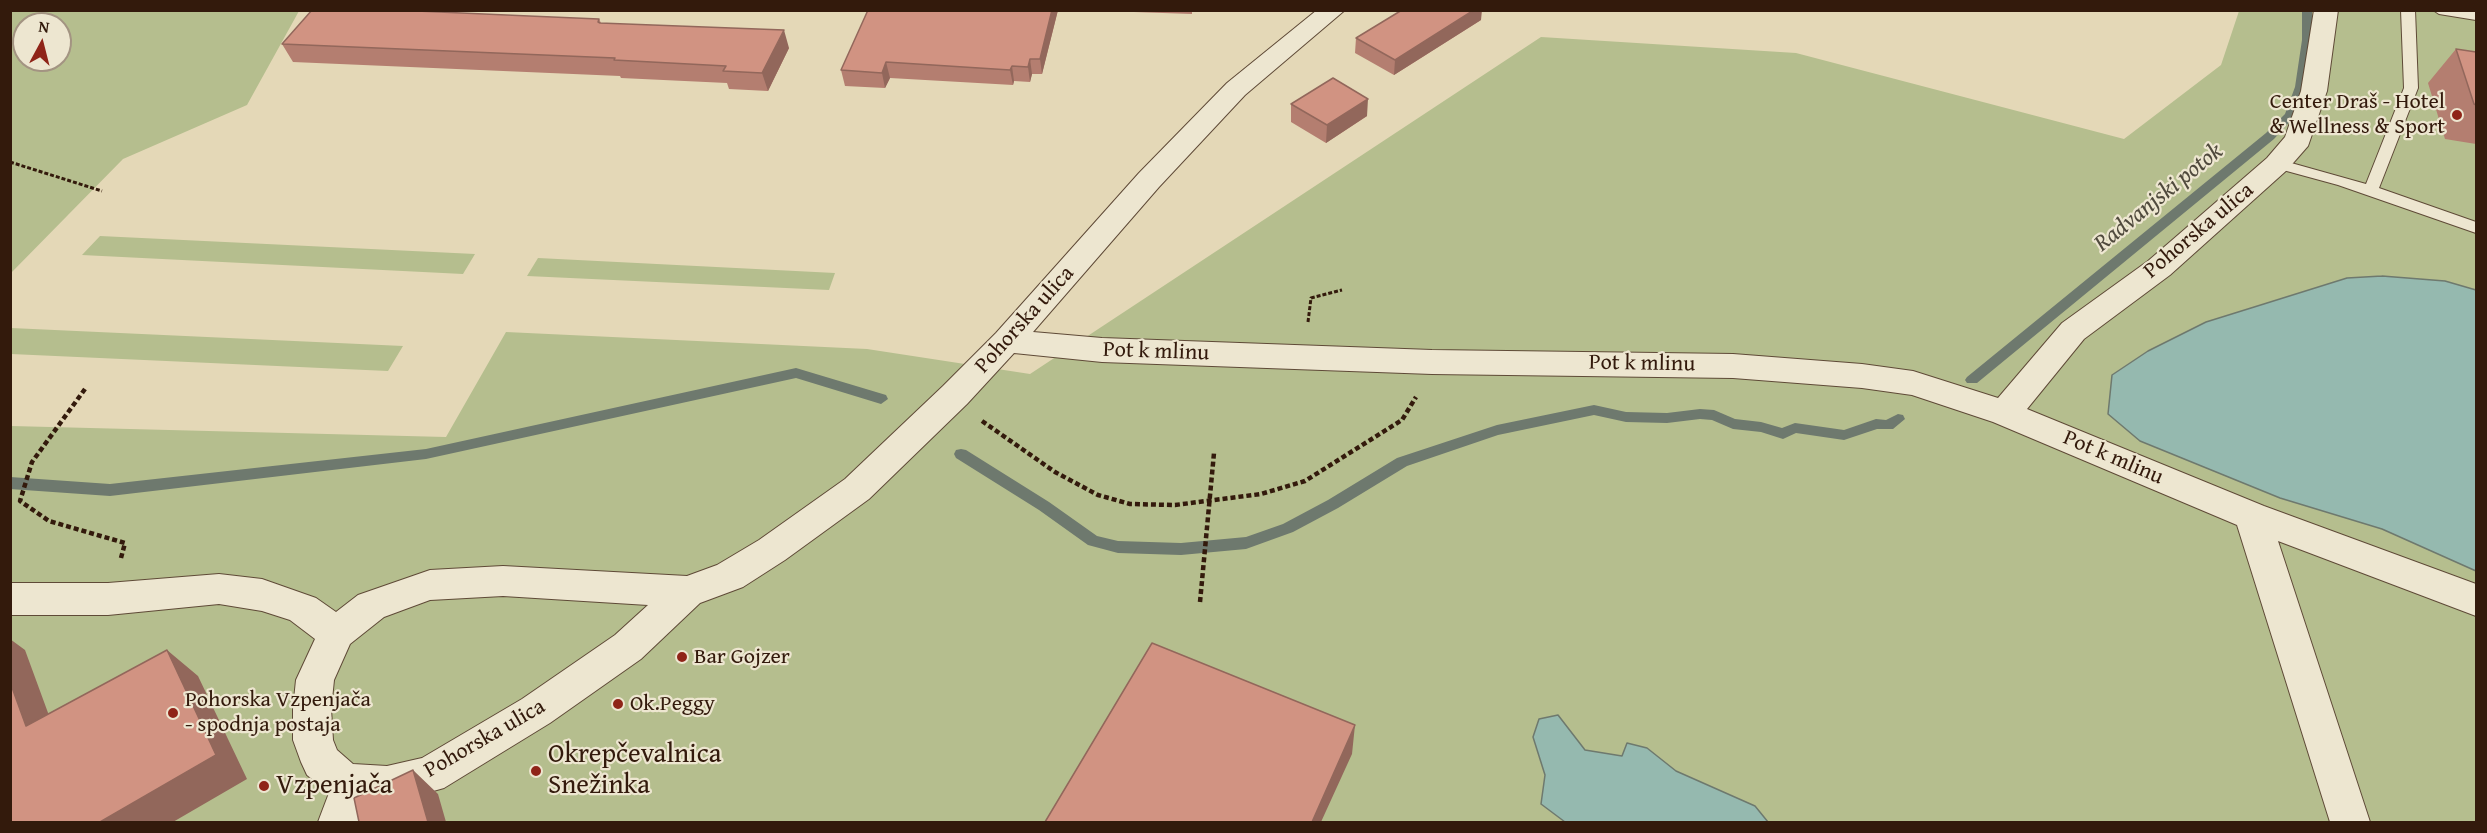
<!DOCTYPE html>
<html>
<head>
<meta charset="utf-8">
<style>
	body { margin:0 }
	#map { position:relative; width:2487px; height:833px; overflow:hidden; background:#e4d8b7; font-family:"Gentium Book Plus",serif }
	canvas { display:block }
	.frame { position:absolute; inset:0; border:12px solid #331a0c; pointer-events:none }
	.north { position:absolute; left:12px; top:12px; width:60px; height:60px; box-sizing:border-box; background:#ede6d0; border:2px solid #a39482; border-radius:50%; rotate:7deg; font-size:16px; font-weight:700; line-height:24px; text-align:center; color:#331a0c }
	.north::after { content:''; display:block; margin:auto; width:21px; height:27px; background:#8f2418; clip-path:polygon(50% 0,100% 100%,50% 72%,0 100%) }
</style>
</head>
<body>
<div id="map">
<canvas width="2487" height="833"></canvas>
<div class="frame"></div>
<div class="north">N</div>
</div>
<script>
const c = document.querySelector('canvas').getContext('2d');
c.lineJoin = 'round';
function fill(path, color) { c.fillStyle = color; c.fill(path, 'evenodd'); }
const toPath = rows => new Path2D(rows.map(r => 'M' + r).join(''));
function strokePath(path, color, width, dash) { c.strokeStyle = color; c.lineWidth = width; c.lineCap = dash ? 'butt' : 'round'; c.setLineDash(dash || []); c.stroke(path); }
function drawText(font, color, halo, rows, align = 'center') {
  c.font = font + ' "Gentium Book Plus",serif'; c.lineWidth = 4.5; c.setLineDash([]); c.textBaseline = 'middle'; c.strokeStyle = halo; c.fillStyle = color; for (const [text, x, y, turn = 0] of rows) {
    c.save(); c.translate(x, y); c.rotate((+turn || 0) * Math.PI / 180); c.textAlign = isNaN(turn) ? turn : align; if (halo) c.strokeText(text, 0, 0); c.fillText(text, 0, 0); c.restore();
  }
}
const green = toPath([
	[11,10,299,10,299,11,247,105,123,159,11,273],
	[24,24,60,24,60,60,24,60],
	[2239,11,2476,11,2476,290,2445,281,2347,278,2206,322,2148,351,2112,375,2140,441,2280,498,2382,529,2476,571,2476,822,11,822,11,426,446,437,506,332,867,349,1030,374,1541,37,1796,53,2124,139,2221,65],
	[100,236,475,254,463,274,82,255],
	[538,258,835,273,829,290,527,276],
	[11,328,403,346,388,371,11,354]
]);
const water = toPath([
	[2382,276,2445,281,2476,290,2476,571,2382,529,2280,498,2140,441,2108,414,2112,375,2148,351,2206,322,2251,308,2347,278,2382,276],
	[1558,715,1585,750,1622,756,1627,743,1647,748,1676,771,1755,806,1768,822,1565,822,1541,804,1545,775,1533,737,1539,719,1558,715]
]);
const stream = toPath([
	[2302,10,2312,10,2312,40,2305,87,2294,117,2274,139,1977,383,1967,383,1965,380,1967,377,2266,133,2285,114,2295,87,2302,40,2302,10],
	[796,368,886,395,888,399,881,404,796,378,426,459,110,496,10,489,10,477,110,484,426,449,796,368],
	[1594,405,1626,412,1667,413,1700,409,1714,410,1735,419,1761,422,1782,428,1795,423,1844,430,1876,419,1886,420,1898,414,1903,415,1905,419,1893,429,1877,429,1844,440,1796,433,1783,439,1761,432,1733,429,1712,420,1700,419,1667,423,1626,422,1594,415,1498,435,1407,466,1338,508,1293,532,1246,549,1181,555,1118,553,1088,545,1039,510,956,458,954,454,956,450,961,449,966,450,1049,502,1097,536,1118,541,1181,543,1246,537,1283,524,1328,500,1397,458,1497,425,1594,405]
]);
const pathFar1 = toPath([
	[10,162,102,191],
	[1308,322,1311,298,1342,290]
]);
const path = toPath([
	[85,389,32,462,20,501,49,521,125,543,121,558],
	[982,421,1055,472,1098,495,1130,504,1175,505,1261,494,1305,481,1402,420,1416,397],
	[1200,602,1214,453]
]);
const service = toPath([
	[2401,10,2415,10,2418,88,2379,188,2476,222,2476,233,2338,185,2272,167,2269,164,2277,159,2366,184,2404,88,2401,10],
	[2433,10,2476,12,2476,20,2439,14,2433,10]
]);
const minor = toPath([
	[1317,10,1345,10,1245,95,1159,187,1033,332,1102,338,1432,350,1733,354,1862,364,1913,371,1998,398,2062,323,2148,261,2267,158,2285,137,2301,91,2314,10,2338,10,2327,91,2308,146,2287,170,2170,275,2084,339,2027,409,2264,506,2476,584,2476,616,2278,541,2370,822,2330,822,2237,525,1993,422,1912,395,1862,388,1733,378,1432,374,1102,362,1014,353,967,404,869,499,785,560,743,587,700,603,641,659,550,723,444,788,387,804,366,803,359,822,318,822,329,793,307,775,301,762,293,740,293,709,296,680,315,639,290,620,262,611,219,604,108,615,10,615,10,583,108,583,219,574,262,579,316,598,336,612,358,595,430,570,503,566,687,576,717,565,759,540,845,479,943,386,996,333,1139,173,1227,83,1317,10],
	[503,596,648,605,615,635,522,699,422,758,387,766,353,764,337,750,333,740,331,709,334,680,350,644,384,617,430,600,503,596]
]);
const wall = toPath([
	[1058,10,1042,74,1032,74,1030,82,1014,81,1013,85,890,78,885,88,845,86,841,70],
	[1076,10,1192,10,1192,14],
	[599,19,601,23,789,48,768,91,729,89,727,83,621,78,620,76,293,62,282,44],
	[1481,20,1394,75,1355,53,1356,38],
	[2456,49,2476,52,2476,144,2445,139,2428,83],
	[1291,104,1367,116,1326,143,1291,122]
]);
const shadedWall = toPath([
	[1052,10,1058,10,1042,74,1040,59],
	[1474,10,1482,10,1481,20,1394,75,1395,60],
	[784,30,789,48,768,91,762,73],
	[1030,59,1032,74,1030,82,1028,67],
	[886,62,890,78,885,88,882,73],
	[1012,66,1014,81,1013,85,1010,70],
	[1368,99,1367,116,1326,143,1327,125],
	[10,639,25,650,62,751,26,726,10,682],
	[167,650,198,676,247,779,173,822,100,822],
	[1355,725,1352,754,1321,822,1312,822],
	[413,770,438,794,446,822,428,822]
]);
const building = toPath([
	[312,10,394,10,529,16,599,19,598,22,600,23,784,30,762,73,723,71,726,66,614,60,615,58,282,44,312,10],
	[868,10,1052,10,1040,59,1030,59,1028,67,1012,66,1010,70,886,62,882,73,841,70,868,10],
	[1402,10,1474,10,1395,60,1356,38,1402,10],
	[2456,49,2476,52,2476,105,2474,104,2456,49],
	[1333,78,1368,99,1327,125,1291,104,1333,78],
	[1152,643,1355,725,1312,822,1045,822,1152,643],
	[167,650,216,755,100,822,10,822,10,682,26,726,167,650],
	[413,770,428,822,359,822,354,798,413,770]
]);
const markers = [
	[2457,115,6,"#8f2418"],
	[682,657,6,"#8f2418"],
	[618,704,6,"#8f2418"],
	[173,713,6,"#8f2418"],
	[536,771,6,"#8f2418"],
	[264,786,6,"#8f2418"]
];
const poiNames = [
	["Center Draš - Hotel",2445,102,"right"],
	["& Wellness & Sport",2445,127,"right"],
	["Bar Gojzer",694,657],
	["Pohorska Vzpenjača",185,700],
	["- spodnja postaja",185,725],
	["Ok.Peggy",630,704]
];
const streetNames = [
	["Pohorska ulica",2199,231,-40],
	["Pohorska ulica",1025,320,-48],
	["Pot k mlinu",1156,352,2],
	["Pot k mlinu",1642,364,1],
	["Pot k mlinu",2113,458,23],
	["Pohorska ulica",485,739,-30]
];
const waterNames = [
	["Radvanjski potok",2159,198,-39]
];
const nearPoinames = [
	["Okrepčevalnica",548,755],
	["Snežinka",548,786],
	["Vzpenjača",276,786]
];
fill(green, '#b5be8e');
fill(water, '#95b9af');
strokePath(water, '#6e796e', 1.5);
fill(stream, '#6e796e');
strokePath(service, '#5f4a37', 2);
strokePath(minor, '#5f4a37', 2);
strokePath(pathFar1, '#331a0c', 3, [4, 2]);
strokePath(path, '#331a0c', 4.5, [5, 3]);
fill(service, '#ede6d0');
fill(minor, '#ede6d0');
fill(wall, '#b47e70');
fill(shadedWall, '#92675b');
fill(building, '#d19382');
strokePath(building, '#92675b', 1.5);
for (const [x, y, r, color] of markers) { const dot = new Path2D(); dot.arc(x, y, r, 0, 2 * Math.PI); c.fillStyle = color; c.fill(dot); strokePath(dot, '#ede6d0', 2); }
drawText('22px', '#331a0c', '#ede6d0', poiNames, 'left');
drawText('22px', '#331a0c', '#ede6d0', streetNames);
drawText('italic 24px', '#504a3d', '#ede6d0', waterNames);
drawText('27px', '#331a0c', '#ede6d0', nearPoinames, 'left');
</script>
</body>
</html>
